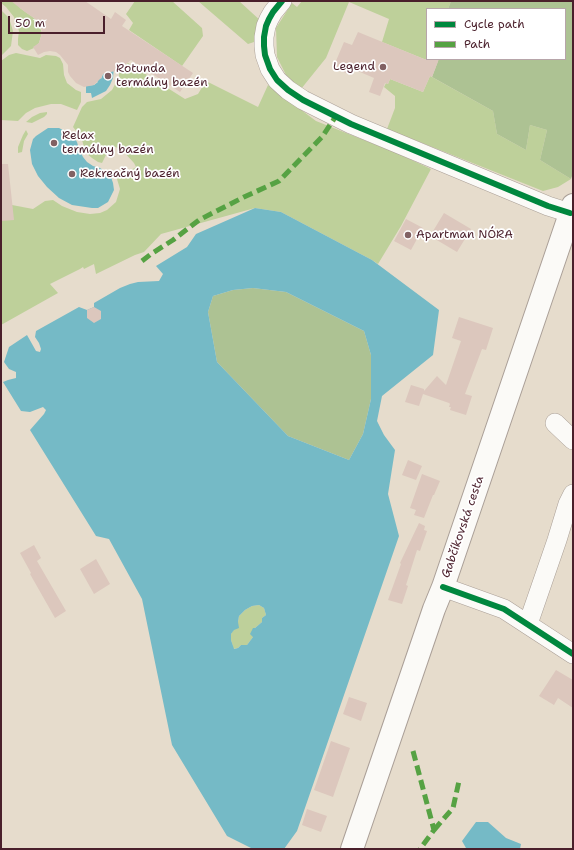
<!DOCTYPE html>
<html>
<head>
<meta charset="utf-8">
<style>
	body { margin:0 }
	#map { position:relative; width:574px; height:850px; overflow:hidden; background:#e6dccc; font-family:"Shantell Sans",sans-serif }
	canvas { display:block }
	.frame { position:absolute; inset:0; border:2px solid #4a1f2b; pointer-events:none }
	.legend { position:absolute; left:426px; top:8px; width:140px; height:52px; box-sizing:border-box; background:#fff; border:1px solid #b7a5aa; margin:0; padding:5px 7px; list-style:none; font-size:12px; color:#4a1f2b }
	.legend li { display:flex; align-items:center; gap:8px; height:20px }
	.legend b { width:20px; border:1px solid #b7a5aa }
	.scale { position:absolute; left:8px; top:16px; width:97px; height:18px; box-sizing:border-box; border:2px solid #4a1f2b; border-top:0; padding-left:5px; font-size:12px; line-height:14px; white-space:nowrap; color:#4a1f2b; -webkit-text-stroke:3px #fff; paint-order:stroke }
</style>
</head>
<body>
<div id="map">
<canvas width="574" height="850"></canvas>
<div class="frame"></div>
<ul class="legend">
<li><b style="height:5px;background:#00873e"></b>Cycle path</li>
<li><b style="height:5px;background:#56a243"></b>Path</li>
</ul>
<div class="scale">50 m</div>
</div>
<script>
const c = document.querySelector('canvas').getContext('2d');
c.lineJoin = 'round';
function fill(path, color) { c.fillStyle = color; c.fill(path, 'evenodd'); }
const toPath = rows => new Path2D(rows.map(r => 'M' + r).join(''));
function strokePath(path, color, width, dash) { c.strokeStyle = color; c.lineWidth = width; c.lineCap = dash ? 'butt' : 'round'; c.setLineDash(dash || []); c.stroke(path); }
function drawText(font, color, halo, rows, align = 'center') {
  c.font = font + ' "Shantell Sans",sans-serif'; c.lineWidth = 3.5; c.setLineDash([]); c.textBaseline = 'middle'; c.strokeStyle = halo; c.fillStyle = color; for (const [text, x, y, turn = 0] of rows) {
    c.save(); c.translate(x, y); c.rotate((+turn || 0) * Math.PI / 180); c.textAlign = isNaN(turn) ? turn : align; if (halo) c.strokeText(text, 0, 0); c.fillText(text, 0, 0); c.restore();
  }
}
const green = toPath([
	[1,1,16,1,20,8,34,18,38,22,42,33,39,43,34,48,27,51,22,49,18,45,18,39,19,31,14,17,6,7,1,3],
	[135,1,172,1,202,28,203,36,182,66,129,30,133,23,126,14],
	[198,1,239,1,262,22,254,42,248,44],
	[302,1,451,1,448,9,427,9,427,59,429,61,382,42,389,19,349,2,326,58,301,89,289,81,277,57,276,28,292,3,297,7],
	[1,10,9,18,13,31,11,46,1,56],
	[16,53,40,58,46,55,56,56,60,58,63,64,64,75,67,83,76,90,81,92,81,102,77,110,61,104,51,104,35,108,26,113,18,121,1,120,1,61,9,55],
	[128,63,185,99,198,94,206,81,258,107,268,85,316,121,399,154,431,169,401,226,378,264,372,260,281,212,255,208,161,234,144,252,135,255,96,274,94,264,84,269,83,267,80,269,50,284,58,293,1,325,1,221,12,205,33,209,45,201,53,200,62,206,77,212,90,214,100,213,107,210,116,202,120,189,117,179,136,167,134,163,122,150,111,145,102,163,98,162,92,158,86,153,81,137,73,127,82,107,87,102,101,99,112,90,119,77,119,70],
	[430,76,493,111,497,134,526,150,530,125,547,130,540,160,571,179,558,187,543,191,387,129,395,108,395,96,384,87,386,83,388,84,390,79,423,92],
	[47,112,47,114,44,117,32,123,26,122,32,117,40,113],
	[26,130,28,134,24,141,22,152,18,153,18,147,23,135],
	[259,605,264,608,266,615,262,618,262,622,255,628,253,637,247,645,241,645,238,648,233,649,232,643,231,640,231,634,238,622,239,616,245,610,252,606]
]);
const forest = toPath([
	[451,1,573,1,573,173,571,179,540,160,547,130,530,125,526,150,497,134,493,111,432,77,438,61,434,59,565,59,565,9,448,9],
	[253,288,286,292,364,331,371,355,371,399,363,434,349,460,288,436,217,362,208,312,213,296,233,290]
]);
const water = toPath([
	[114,66,113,78,110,85,106,91,92,98,91,93,86,93,86,86,94,85,98,82,94,78,97,75,101,79,103,74],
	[48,128,59,128,71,134,77,142,79,149,83,157,87,162,93,166,100,168,106,172,111,177,113,183,114,190,108,202,98,208,92,208,72,205,59,198,47,187,38,176,32,164,30,150,33,139,36,136],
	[255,208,281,212,372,260,439,310,433,355,382,396,377,421,384,435,395,450,388,494,399,536,297,831,284,849,253,849,227,836,172,745,142,599,109,539,96,536,30,430,44,414,46,410,43,407,30,412,21,411,3,382,8,380,16,378,16,372,9,369,4,362,9,347,27,335,36,351,40,352,41,349,39,343,35,337,36,331,79,307,87,310,94,307,94,303,120,288,130,284,138,282,159,281,163,274,156,266,187,247,196,234],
	[253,288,286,292,364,331,371,355,371,399,363,434,349,460,288,436,217,362,208,312,213,296,233,290],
	[259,605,264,608,266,615,262,618,262,622,255,628,253,628,250,634,253,637,247,645,241,645,238,648,234,649,231,640,231,634,234,630,239,628,238,622,239,616,245,610,252,606],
	[476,822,488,822,506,838,521,844,520,849,466,849,466,848,462,841]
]);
const building = toPath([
	[11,1,85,1,111,19,115,12,126,20,122,26,193,73,180,92,131,60,119,70,103,74,101,78,94,85,84,87,76,83,70,76,68,72,68,65,60,55,56,52,50,51,44,52,38,55,33,47,39,43,42,33,41,27,38,22,34,18,25,12],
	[358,32,424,59,439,59,432,77,430,76,423,92,390,79,388,84,385,83,380,96,369,92,374,78,353,69,351,75,333,68,344,42,352,45],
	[1,164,8,164,14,220,1,221],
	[444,213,471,229,457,252,430,236],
	[406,219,423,228,411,250,394,241],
	[94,307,101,311,101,319,94,323,87,318,87,310],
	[459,317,493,328,486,350,482,349,465,394,472,396,466,415,450,410,451,407,449,407,450,404,449,403,423,394,419,406,405,402,411,385,424,389,424,391,437,376,446,385,461,341,452,338],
	[408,460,422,466,416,480,402,475],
	[422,474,440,481,434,495,433,495,424,518,414,515,416,510,410,508],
	[419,523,425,526,424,530,427,531,420,551,417,550,406,585,408,586,402,604,388,600,401,564,400,563],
	[34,545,41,558,37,561,66,611,55,618,30,574,31,573,20,553],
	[96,559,110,584,94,594,80,569],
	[556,670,573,680,573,708,558,698,554,705,539,696],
	[349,697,367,703,361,721,343,714],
	[331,741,350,748,333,797,314,790],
	[307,809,327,816,321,832,302,825]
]);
const minor = toPath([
	[282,1,273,12,269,19,266,26,264,37,264,46,265,55,270,69,277,80,288,90,303,100,351,124,548,206,570,213],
	[555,423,573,440],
	[443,587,504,609,573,654],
	[528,624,557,540,568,504,573,494]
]);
const major = toPath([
	[352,849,434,609,443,587,573,205]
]);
const quiet = toPath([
	[142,261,151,254,173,240,199,220,244,197,279,181,322,137,336,116],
	[413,751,434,830,420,849],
	[434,830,453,808,459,781]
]);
const cycleway = toPath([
	[282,1,273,12,269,19,266,26,264,37,264,46,265,55,270,69,277,80,288,90,303,100,351,124,548,206,570,213],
	[443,587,504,609,573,654]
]);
const markers = [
	[383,67,4,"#816163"],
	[108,76,4,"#816163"],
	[54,143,4,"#816163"],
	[72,174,4,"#816163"],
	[408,235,4,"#816163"]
];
const poiNames = [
	["Legend",375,67,"right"],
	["Rotunda",116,69],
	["termálny bazén",116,83],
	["Relax",62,136],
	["termálny bazén",62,150],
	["Rekreačný bazén",80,174],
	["Apartman NÓRA",416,235]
];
const streetNames = [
	["Gabčíkovská cesta",463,527,-71]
];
fill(green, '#bed09a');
fill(forest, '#adc293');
fill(water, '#75bac6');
fill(building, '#dcc7bd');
strokePath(minor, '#aa9f97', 20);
strokePath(major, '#aa9f97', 24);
strokePath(minor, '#fbfaf7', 19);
strokePath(major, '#fbfaf7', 22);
strokePath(quiet, '#56a243', 5, [10, 5]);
strokePath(cycleway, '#00873e', 6);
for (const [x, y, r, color] of markers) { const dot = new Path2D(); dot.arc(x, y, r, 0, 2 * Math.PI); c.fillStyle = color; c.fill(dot); strokePath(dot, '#fff', 1.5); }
drawText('12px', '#4a1f2b', '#fff', poiNames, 'left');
drawText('12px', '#4a1f2b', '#fff', streetNames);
</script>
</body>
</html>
